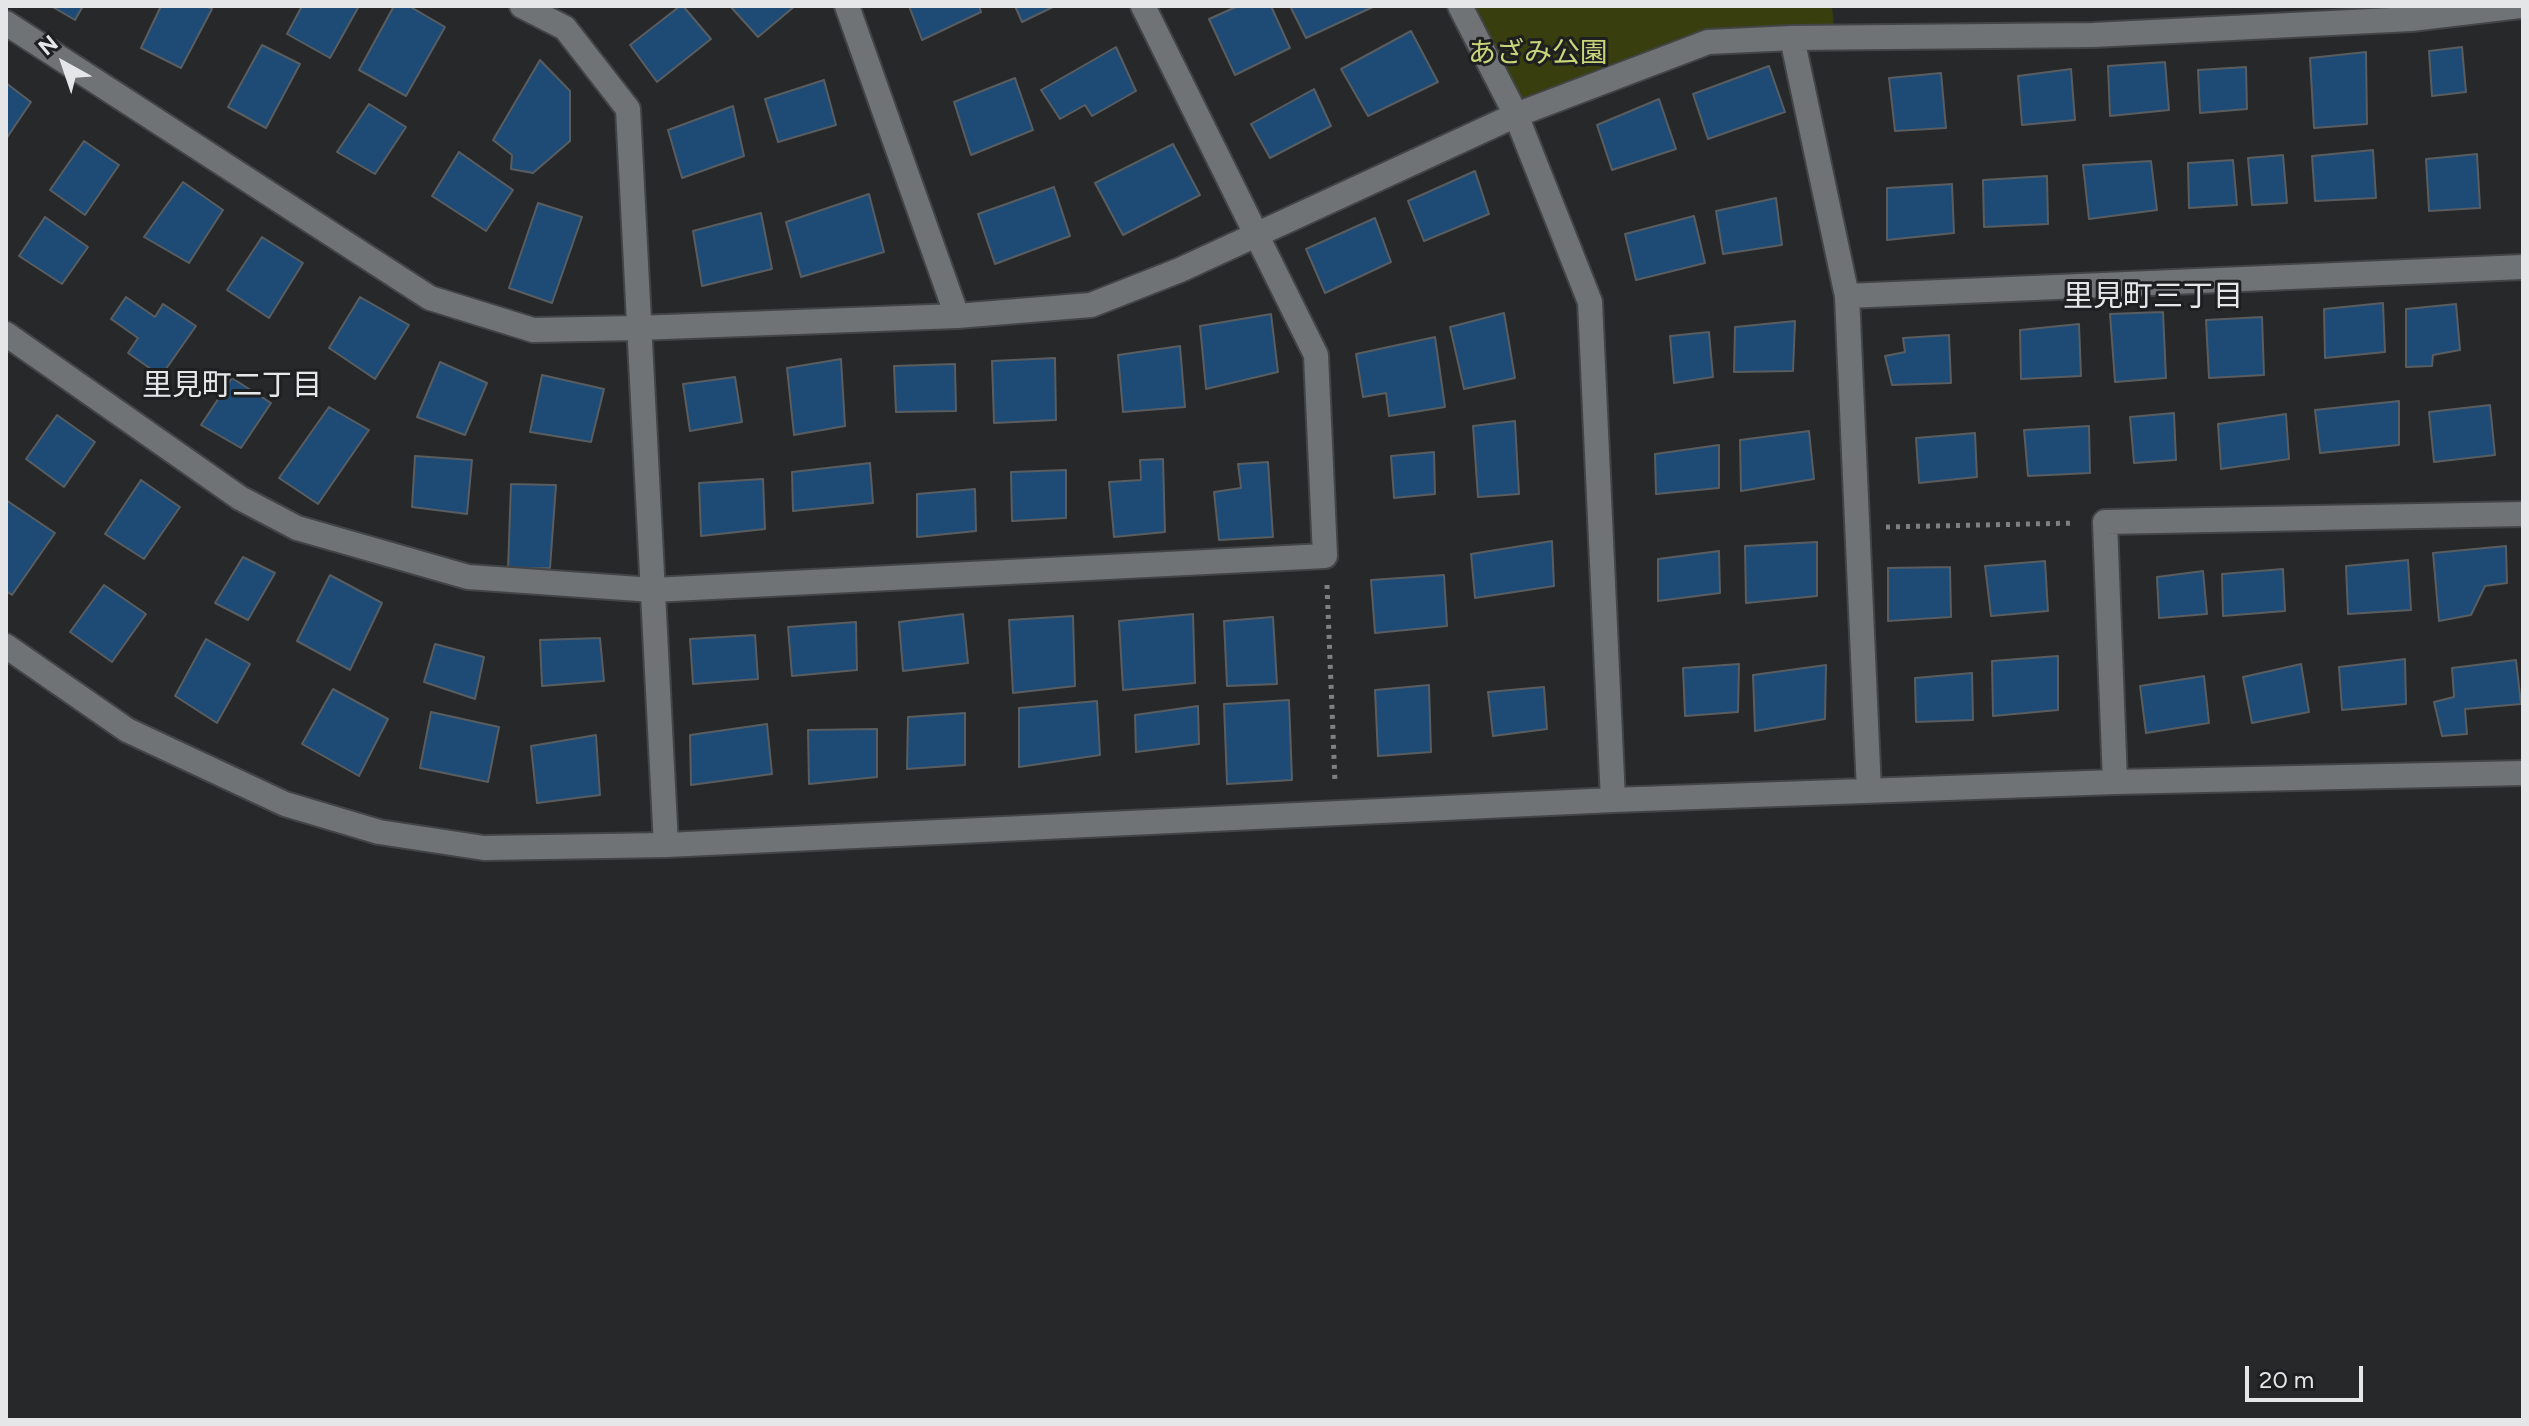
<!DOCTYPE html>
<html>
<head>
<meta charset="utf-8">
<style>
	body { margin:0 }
	#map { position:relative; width:2529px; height:1426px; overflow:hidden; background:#26282a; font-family:Figtree,sans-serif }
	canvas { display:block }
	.frame { position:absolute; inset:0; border:8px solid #e5e6e8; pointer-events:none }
	.north { position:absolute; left:24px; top:24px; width:80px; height:80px; -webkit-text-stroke:6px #1d1f21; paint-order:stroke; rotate:320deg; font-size:22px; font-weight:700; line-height:32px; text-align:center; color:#e5e6e8 }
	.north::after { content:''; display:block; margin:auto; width:28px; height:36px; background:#e5e6e8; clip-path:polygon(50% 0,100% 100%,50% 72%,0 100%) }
	.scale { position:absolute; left:2245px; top:1366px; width:118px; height:36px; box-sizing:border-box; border:4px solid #e5e6e8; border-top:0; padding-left:10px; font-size:24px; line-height:28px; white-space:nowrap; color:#e5e6e8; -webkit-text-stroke:6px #1d1f21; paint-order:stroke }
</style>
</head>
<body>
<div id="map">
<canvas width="2529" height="1426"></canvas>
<div class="frame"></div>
<div class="north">N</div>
<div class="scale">20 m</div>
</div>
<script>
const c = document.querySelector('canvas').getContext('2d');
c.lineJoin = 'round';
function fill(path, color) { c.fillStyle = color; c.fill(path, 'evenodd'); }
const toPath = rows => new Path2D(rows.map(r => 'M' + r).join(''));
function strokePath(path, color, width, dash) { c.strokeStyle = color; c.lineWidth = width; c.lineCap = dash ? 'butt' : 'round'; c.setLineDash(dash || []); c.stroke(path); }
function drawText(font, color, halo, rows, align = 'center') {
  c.font = font + ' Figtree,"Noto Sans JP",sans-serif'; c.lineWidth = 6; c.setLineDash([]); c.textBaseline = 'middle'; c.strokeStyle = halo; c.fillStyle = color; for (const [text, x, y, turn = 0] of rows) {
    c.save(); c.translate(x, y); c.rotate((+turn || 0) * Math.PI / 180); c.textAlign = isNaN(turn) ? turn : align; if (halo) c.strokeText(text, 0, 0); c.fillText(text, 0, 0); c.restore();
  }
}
const green = toPath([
	[1460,6,1832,6,1835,39,1708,42,1516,115]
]);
const building = toPath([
	[51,6,83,6,75,20,51,6],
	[161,6,206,6,212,9,181,68,141,48,161,6],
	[302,6,359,6,330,58,287,34,302,6],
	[394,6,409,6,445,27,406,96,359,70,394,6],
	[680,6,683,6,711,39,657,82,630,45,680,6],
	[730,6,795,6,758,37,730,6],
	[909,6,979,6,981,12,922,40,909,6],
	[1015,6,1055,6,1022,22,1015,6],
	[1238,6,1271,6,1290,48,1235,75,1209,19,1238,6],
	[1290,6,1375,6,1306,38,1290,6],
	[1411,31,1438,82,1368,116,1341,69,1411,31],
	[262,45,300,64,266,128,228,107,262,45],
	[1116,47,1136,91,1092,116,1085,105,1060,119,1041,90,1116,47],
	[2462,47,2466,92,2432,96,2429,51,2462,47],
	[2366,52,2367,124,2314,128,2310,58,2366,52],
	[540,60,570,91,570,141,533,173,511,169,512,155,493,140,540,60],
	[2165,62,2169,110,2110,116,2108,66,2165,62],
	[1769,66,1785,112,1708,139,1693,94,1769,66],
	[2246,67,2247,109,2200,113,2198,70,2246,67],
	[2071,69,2075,120,2022,125,2018,76,2071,69],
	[1941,73,1946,128,1895,131,1889,78,1941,73],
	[1015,78,1033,130,971,155,954,102,1015,78],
	[824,80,836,125,778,142,765,99,824,80],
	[6,83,31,102,6,139,6,83],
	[1314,89,1331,126,1270,158,1251,124,1314,89],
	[1659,99,1676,149,1612,170,1597,125,1659,99],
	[369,104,406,127,375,174,337,152,369,104],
	[733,106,744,156,682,178,668,130,733,106],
	[84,141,119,165,85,215,50,190,84,141],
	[1173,144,1200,195,1123,235,1095,183,1173,144],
	[2373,150,2376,198,2315,201,2312,156,2373,150],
	[459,152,513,190,486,231,432,196,459,152],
	[2477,154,2480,208,2429,211,2426,159,2477,154],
	[2283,155,2287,203,2252,205,2248,158,2283,155],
	[2233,160,2237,205,2189,208,2188,163,2233,160],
	[2151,161,2157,210,2089,219,2083,165,2151,161],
	[1475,171,1489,214,1424,241,1408,201,1475,171],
	[2047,176,2048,224,1984,227,1983,180,2047,176],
	[183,182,223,210,189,263,144,237,183,182],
	[1952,184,1954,233,1887,240,1887,188,1952,184],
	[1054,187,1070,236,995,264,978,214,1054,187],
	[869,194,884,252,801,277,786,222,869,194],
	[1776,198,1782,245,1723,254,1716,211,1776,198],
	[538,203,582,217,552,303,509,288,538,203],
	[761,213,772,269,702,286,693,231,761,213],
	[1694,216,1705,263,1636,280,1625,234,1694,216],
	[45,217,88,247,62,284,19,256,45,217],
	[1375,218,1391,262,1325,293,1306,249,1375,218],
	[262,237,303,263,269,318,227,290,262,237],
	[126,297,155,317,163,304,196,326,161,376,128,353,138,338,111,319,126,297],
	[360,297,409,325,375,379,329,348,360,297],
	[2383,303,2385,352,2325,358,2324,309,2383,303],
	[2456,304,2460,350,2433,355,2432,366,2406,367,2406,309,2456,304],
	[2163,312,2166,378,2115,382,2110,314,2163,312],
	[1504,313,1515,378,1464,389,1450,327,1504,313],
	[1271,314,1278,372,1206,389,1200,326,1271,314],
	[2262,317,2264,375,2209,378,2206,320,2262,317],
	[1795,321,1793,371,1734,372,1735,327,1795,321],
	[2079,324,2081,376,2021,379,2020,330,2079,324],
	[1709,332,1713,377,1674,383,1670,336,1709,332],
	[1949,335,1951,383,1892,385,1885,356,1905,352,1903,338,1949,335],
	[1435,337,1445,407,1389,416,1386,393,1363,397,1356,354,1435,337],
	[1180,346,1185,407,1123,412,1118,355,1180,346],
	[1055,358,1056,420,994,423,992,361,1055,358],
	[841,359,845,426,794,435,787,368,841,359],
	[440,362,487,383,465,435,417,417,440,362],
	[955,364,956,411,896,412,894,366,955,364],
	[542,375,604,389,591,442,530,432,542,375],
	[735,377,742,422,690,431,683,384,735,377],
	[232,378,271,403,241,448,201,425,232,378],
	[2399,401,2399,445,2320,453,2315,410,2399,401],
	[2490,405,2495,455,2434,462,2429,412,2490,405],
	[329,407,369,430,318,504,279,478,329,407],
	[2174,413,2176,460,2134,463,2130,417,2174,413],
	[2286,414,2289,459,2221,469,2218,424,2286,414],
	[57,415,95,442,64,487,26,459,57,415],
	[1515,421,1519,494,1478,497,1473,426,1515,421],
	[2089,426,2090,473,2028,476,2024,430,2089,426],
	[1809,431,1814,479,1741,491,1740,440,1809,431],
	[1975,433,1977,477,1919,483,1916,438,1975,433],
	[1719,445,1719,488,1656,494,1655,454,1719,445],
	[1434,452,1435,494,1394,498,1391,456,1434,452],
	[415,456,472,460,467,514,412,507,415,456],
	[1163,459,1165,532,1114,537,1109,482,1141,480,1140,460,1163,459],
	[1268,462,1273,537,1219,540,1214,492,1241,488,1238,464,1268,462],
	[870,463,873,503,793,511,792,472,870,463],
	[1066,470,1066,518,1012,521,1011,472,1066,470],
	[763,479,765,529,701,536,699,483,763,479],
	[141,480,180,507,144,559,105,534,141,480],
	[511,484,556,485,550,568,508,569,511,484],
	[975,489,976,531,917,537,917,494,975,489],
	[6,500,55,533,12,595,6,591,6,500],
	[1552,541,1554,586,1475,598,1471,554,1552,541],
	[1817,542,1817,596,1746,603,1745,546,1817,542],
	[2506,546,2507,583,2485,586,2471,615,2439,621,2433,553,2506,546],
	[1719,551,1720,593,1658,601,1658,559,1719,551],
	[243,557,275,573,248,620,215,603,243,557],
	[2408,560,2411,610,2348,614,2346,566,2408,560],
	[2045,561,2048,611,1991,616,1985,566,2045,561],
	[1950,567,1951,617,1888,621,1888,568,1950,567],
	[2283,569,2285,611,2223,616,2222,574,2283,569],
	[2203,571,2207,614,2159,618,2157,577,2203,571],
	[330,575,382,603,350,670,297,641,330,575],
	[1444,575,1447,626,1375,633,1371,580,1444,575],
	[104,585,146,614,112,662,70,632,104,585],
	[963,614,968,663,903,671,899,622,963,614],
	[1193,614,1195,683,1123,690,1119,621,1193,614],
	[1073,616,1075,686,1013,693,1009,620,1073,616],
	[1273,617,1277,684,1227,686,1224,621,1273,617],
	[856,622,857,670,792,676,788,627,856,622],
	[755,635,758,679,693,684,690,639,755,635],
	[600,638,604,681,542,686,540,640,600,638],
	[206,639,250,664,217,723,175,696,206,639],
	[435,644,484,657,475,699,424,682,435,644],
	[2058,656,2058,710,1993,716,1992,661,2058,656],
	[2405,659,2406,704,2342,710,2339,667,2405,659],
	[2516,660,2521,704,2465,709,2467,734,2442,736,2434,702,2454,697,2452,668,2516,660],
	[1739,664,1738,712,1685,716,1683,668,1739,664],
	[2301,664,2309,712,2252,723,2243,677,2301,664],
	[1826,665,1825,719,1755,731,1753,675,1826,665],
	[1972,673,1973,720,1916,722,1915,678,1972,673],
	[2204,676,2209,723,2146,733,2140,686,2204,676],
	[1429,685,1431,752,1378,756,1375,690,1429,685],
	[1544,687,1547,729,1493,736,1488,692,1544,687],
	[333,689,388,719,359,776,302,744,333,689],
	[1289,700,1292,780,1227,784,1224,704,1289,700],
	[1097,701,1100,755,1019,767,1019,708,1097,701],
	[1198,706,1199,744,1136,752,1135,715,1198,706],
	[431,712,499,727,488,782,420,768,431,712],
	[965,713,965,765,907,769,908,717,965,713],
	[767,724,772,774,691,785,690,735,767,724],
	[877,729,877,777,809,784,808,730,877,729],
	[596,735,600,795,537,803,531,746,596,735]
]);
const path = toPath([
	[1886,527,2076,523],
	[1327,585,1335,783]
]);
const minor = toPath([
	[522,6,565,28,628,109,666,845],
	[847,6,957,316],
	[1460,6,1516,115,1590,302,1613,800],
	[6,23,430,298,533,330,638,328,957,316,1091,305,1180,270,1516,115,1708,42,1792,38,2093,35,2411,19,2520,6],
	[1792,38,1847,296,1869,791],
	[1847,296,2523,267],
	[6,334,240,498,297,528,468,577,653,590,1325,556,1316,355,1143,6],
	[6,646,127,730,285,804,379,832,484,848,666,845,1613,800,2115,782,2523,773],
	[2115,782,2105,522,2523,514]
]);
const parkNames = [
	["あざみ公園",1538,54]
];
const neighbourhoodNames = [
	["里見町三丁目",2153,297],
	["里見町二丁目",232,386]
];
fill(green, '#393e0f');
fill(building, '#1e4b76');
strokePath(building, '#5a5d5f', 2);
strokePath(minor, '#424446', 28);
strokePath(path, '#7e8082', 5, [4, 6]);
strokePath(minor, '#707375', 24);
drawText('28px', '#cad579', '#1d1f21', parkNames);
drawText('30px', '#e5e6e8', '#1d1f21', neighbourhoodNames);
</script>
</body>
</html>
